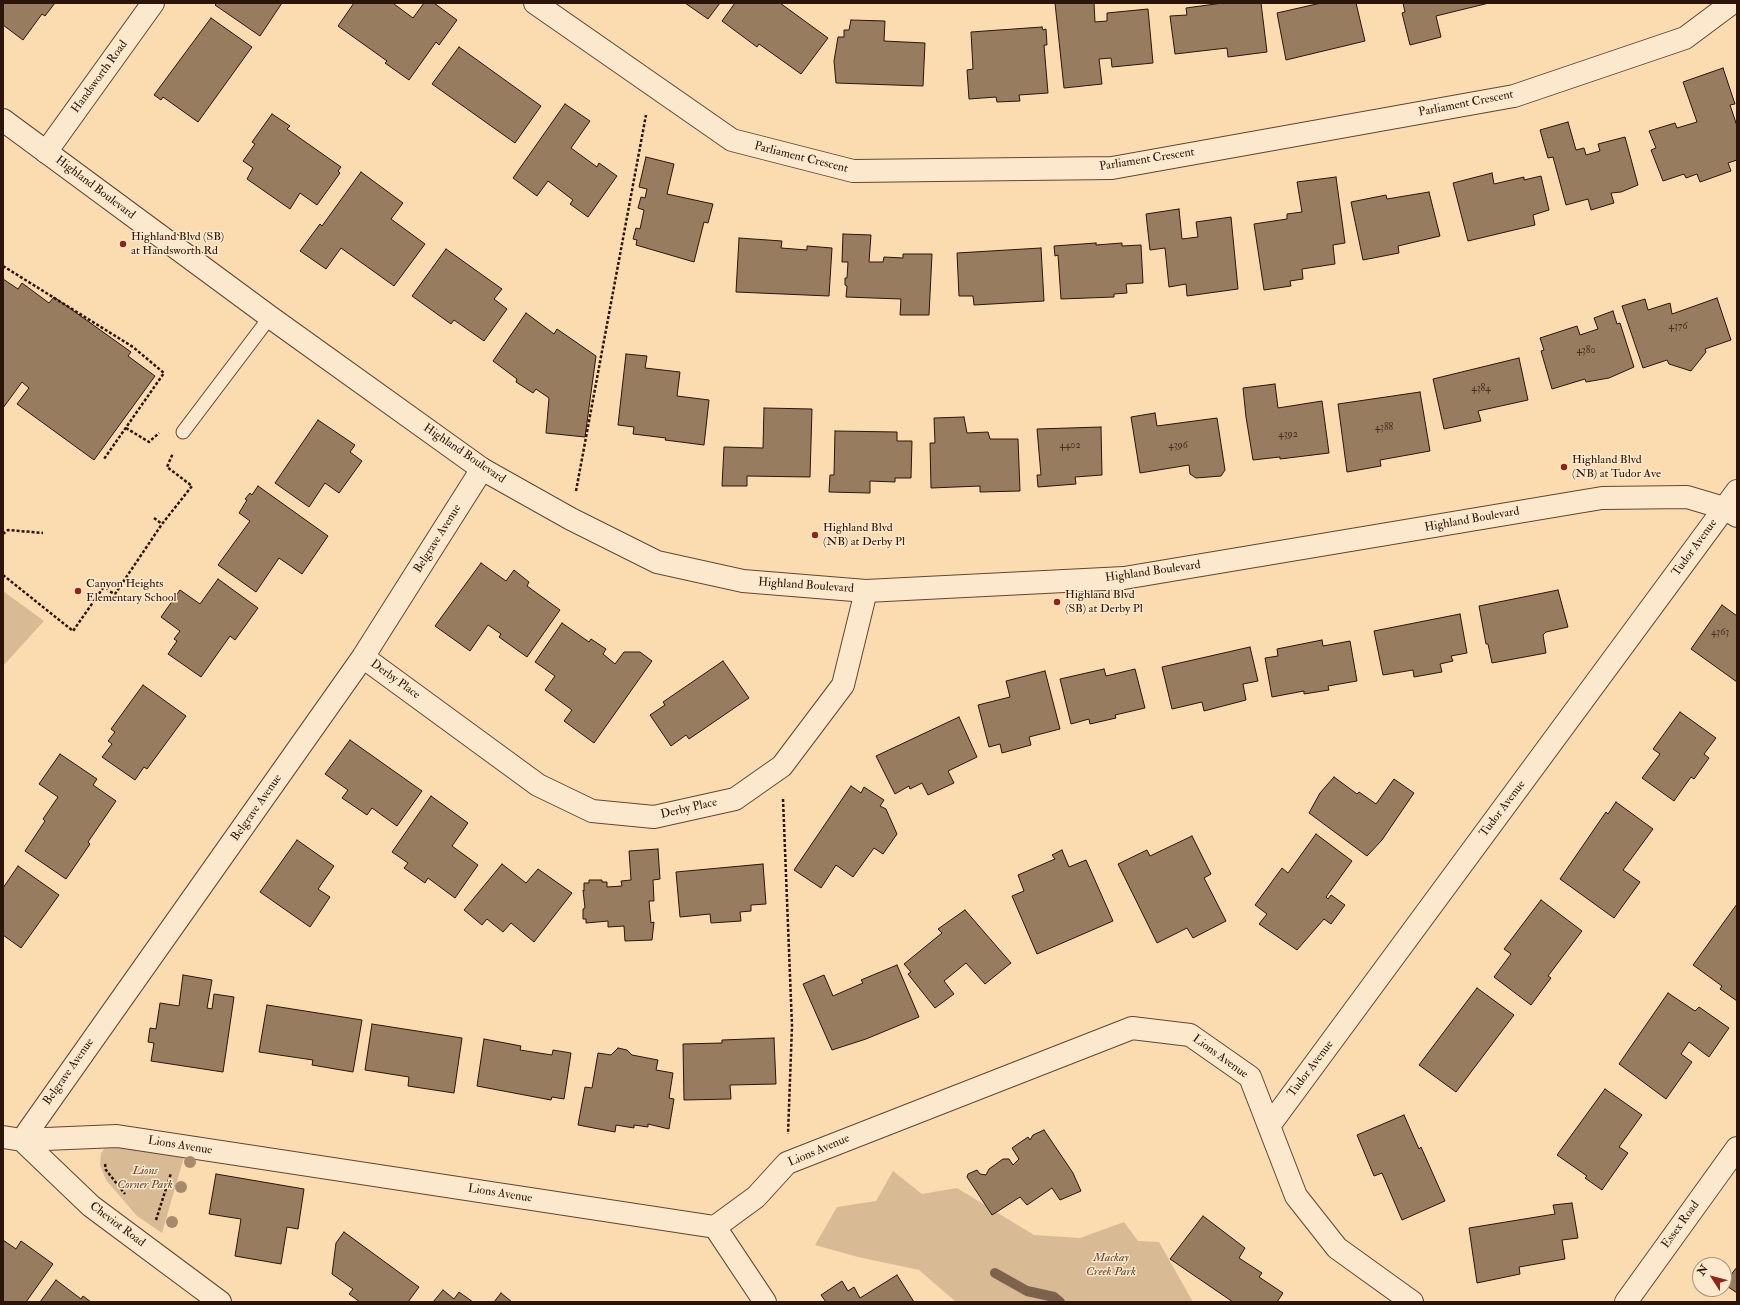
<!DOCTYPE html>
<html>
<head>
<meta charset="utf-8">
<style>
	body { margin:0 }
	#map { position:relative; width:1740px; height:1305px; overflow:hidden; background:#fbdcb1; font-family:"IM FELL Double Pica",serif }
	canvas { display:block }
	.frame { position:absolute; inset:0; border:4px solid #2c1409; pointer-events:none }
	.north { position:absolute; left:1692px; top:1257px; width:40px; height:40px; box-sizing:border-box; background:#fce8cc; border:1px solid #a9937e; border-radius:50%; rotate:306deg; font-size:11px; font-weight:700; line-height:16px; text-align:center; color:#2c1409 }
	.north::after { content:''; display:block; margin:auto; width:14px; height:18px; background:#8f2418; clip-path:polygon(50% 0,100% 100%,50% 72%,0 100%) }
</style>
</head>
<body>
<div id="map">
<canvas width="1740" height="1305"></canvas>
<div class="frame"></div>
<div class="north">N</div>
</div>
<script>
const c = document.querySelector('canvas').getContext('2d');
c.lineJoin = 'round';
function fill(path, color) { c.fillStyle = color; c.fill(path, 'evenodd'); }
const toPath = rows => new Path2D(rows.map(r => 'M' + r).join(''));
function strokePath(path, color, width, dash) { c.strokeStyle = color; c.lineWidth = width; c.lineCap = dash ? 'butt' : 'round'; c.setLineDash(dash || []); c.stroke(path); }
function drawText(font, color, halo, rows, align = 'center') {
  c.font = font + ' "IM FELL Double Pica",serif'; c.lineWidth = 3; c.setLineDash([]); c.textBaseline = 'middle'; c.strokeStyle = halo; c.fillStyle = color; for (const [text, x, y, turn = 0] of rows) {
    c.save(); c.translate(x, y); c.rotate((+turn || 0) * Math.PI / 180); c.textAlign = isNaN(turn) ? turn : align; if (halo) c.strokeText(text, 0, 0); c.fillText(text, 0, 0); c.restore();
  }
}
const green = toPath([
	[3,591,44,621,3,666],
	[108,1144,184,1157,162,1233,137,1216,106,1180,100,1165,101,1153],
	[893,1171,922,1194,957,1188,1034,1235,1080,1238,1124,1222,1138,1241,1159,1242,1193,1302,956,1302,919,1270,858,1257,815,1245,837,1207,876,1201]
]);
const stream = toPath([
	[995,1273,1027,1291,1054,1297,1060,1302]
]);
const building = toPath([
	[3,3,55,3,45,16,42,14,23,40,3,25,3,3],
	[217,3,282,3,260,36,215,5,217,3],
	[354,3,395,3,394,4,413,18,424,3,434,3,457,20,439,45,436,42,409,80,385,63,387,61,338,26,354,3],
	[685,3,720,3,708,19,685,3],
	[735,3,780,3,828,38,801,74,759,44,757,47,722,21,735,3],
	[1055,3,1094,3,1095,22,1107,21,1107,13,1148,9,1153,63,1112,67,1111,58,1099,59,1102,84,1064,88,1055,3],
	[1223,3,1261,3,1267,52,1228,57,1227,48,1175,54,1170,16,1187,15,1186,8,1223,3],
	[1321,3,1356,3,1365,41,1286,60,1277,13,1321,3],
	[1403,3,1489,3,1436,16,1441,37,1410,45,1402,13,1405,12,1403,3],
	[211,18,252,47,198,122,163,97,161,100,154,95,211,18],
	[851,20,885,21,884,41,925,43,923,86,836,83,834,61,838,37,844,37,844,30,849,30,851,20],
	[1042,27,1043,30,1046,29,1047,45,1044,45,1048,93,1019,95,1020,101,997,102,996,97,969,99,967,70,973,69,971,32,1042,27],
	[459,47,541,106,515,143,432,84,459,47],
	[1723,68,1735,104,1730,105,1737,126,1737,160,1728,163,1731,171,1700,182,1697,174,1686,178,1684,174,1663,181,1651,150,1656,148,1649,131,1675,123,1677,128,1697,122,1683,82,1723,68],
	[565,104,590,121,571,148,597,167,599,163,617,176,588,217,570,204,573,200,548,181,537,196,513,178,565,104],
	[272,114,290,126,287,129,341,167,338,171,340,173,317,205,300,193,290,209,247,179,253,168,243,161,255,144,252,142,272,114],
	[1568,122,1576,150,1584,148,1586,155,1600,151,1598,144,1625,137,1638,185,1621,192,1611,193,1614,203,1591,210,1588,199,1566,205,1553,157,1548,158,1540,130,1568,122],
	[646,157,674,164,667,194,713,204,708,223,704,222,694,262,636,245,637,240,633,239,636,228,640,229,644,210,638,208,641,197,645,198,647,189,639,187,646,157],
	[361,172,403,203,391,219,425,244,394,286,341,248,326,269,300,251,320,224,322,226,361,172],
	[1492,173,1494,184,1524,177,1524,180,1541,176,1549,210,1533,215,1535,225,1468,241,1453,183,1492,173],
	[1336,177,1345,243,1333,245,1335,264,1302,269,1303,279,1290,281,1291,286,1264,290,1254,224,1287,219,1287,214,1302,212,1297,182,1336,177],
	[1429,192,1440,236,1398,246,1399,253,1363,260,1351,202,1386,195,1387,199,1429,192],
	[1179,209,1182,239,1198,237,1196,222,1231,217,1238,289,1187,296,1186,284,1169,287,1165,248,1150,250,1146,214,1179,209],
	[843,234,871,235,869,262,883,262,884,257,903,258,903,254,932,254,929,315,900,315,901,299,846,297,847,286,845,285,845,278,847,278,848,262,842,262,843,234],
	[739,238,782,241,781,248,807,250,807,246,832,248,829,296,736,292,739,238],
	[1096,243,1096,245,1122,243,1122,246,1141,245,1143,283,1126,284,1127,293,1114,294,1114,297,1061,299,1058,255,1055,256,1054,246,1096,243],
	[1041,248,1044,301,974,305,973,296,959,296,957,253,1041,248],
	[446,249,502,289,494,299,507,309,484,341,454,320,451,324,412,296,446,249],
	[3,279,18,289,22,283,49,303,54,297,131,352,128,356,155,376,94,460,17,404,29,388,22,382,3,408,3,279],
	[1717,298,1731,340,1705,349,1706,352,1691,371,1669,364,1667,360,1643,368,1622,306,1645,299,1648,310,1670,303,1672,314,1717,298],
	[1613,311,1617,324,1620,323,1634,367,1609,378,1586,382,1585,379,1552,389,1541,351,1544,350,1540,338,1577,326,1580,335,1598,329,1594,318,1613,311],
	[526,313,554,334,557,329,596,356,585,437,546,433,549,398,536,389,533,393,516,382,517,379,493,361,526,313],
	[626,354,647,356,645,368,680,372,677,396,709,400,704,445,665,440,666,438,633,434,634,427,618,425,626,354],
	[1519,358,1528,400,1478,411,1481,421,1444,429,1433,379,1519,358],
	[1275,384,1278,408,1322,401,1329,453,1280,459,1280,457,1253,460,1246,417,1243,388,1275,384],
	[1420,392,1430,451,1380,460,1381,466,1347,472,1338,404,1420,392],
	[764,408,812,409,810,477,747,476,747,486,722,486,724,447,763,448,764,408],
	[1155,413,1157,426,1217,418,1225,470,1221,476,1196,478,1190,474,1189,465,1140,473,1131,417,1155,413],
	[964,417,967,433,988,432,990,439,1018,439,1020,491,980,492,980,486,931,488,930,443,935,443,934,418,964,417],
	[318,420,355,445,350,452,362,461,339,493,325,483,309,507,275,483,318,420],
	[1101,427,1102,475,1075,477,1076,484,1038,487,1037,475,1041,475,1037,429,1101,427],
	[835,431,897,432,897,441,912,441,911,478,895,478,895,482,870,481,870,493,829,492,830,475,834,475,835,431],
	[258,486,328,536,302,574,279,558,256,592,218,565,250,521,239,513,247,500,245,499,250,493,252,495,258,486],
	[481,563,506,581,514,570,529,582,527,586,560,610,527,657,499,637,501,634,488,625,470,651,435,626,481,563],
	[218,579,258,608,235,640,230,636,201,677,168,654,177,641,174,639,180,631,161,617,180,590,200,604,218,579],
	[1558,590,1568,627,1546,632,1543,635,1546,653,1492,663,1488,644,1486,644,1479,606,1558,590],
	[1722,605,1737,616,1737,682,1691,649,1722,605],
	[1460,614,1467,653,1451,656,1453,661,1440,664,1442,672,1414,677,1413,670,1383,675,1374,631,1460,614],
	[562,623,589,642,591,639,606,649,603,654,615,664,624,652,640,652,652,661,594,743,564,721,572,710,545,690,555,676,535,662,562,623],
	[1322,640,1323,646,1350,641,1357,681,1328,686,1329,690,1304,694,1304,691,1272,697,1265,658,1278,656,1277,649,1322,640],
	[1250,647,1258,681,1243,684,1246,700,1204,711,1202,702,1172,709,1162,667,1250,647],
	[723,661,749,698,689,739,686,735,671,746,650,715,665,705,663,702,723,661],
	[1104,669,1106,676,1135,669,1145,708,1115,715,1116,718,1090,724,1089,719,1071,724,1060,679,1104,669],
	[1045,671,1060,729,1029,737,1031,745,1002,753,1000,744,989,747,978,705,1010,697,1006,681,1045,671],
	[143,685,186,716,147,769,144,767,135,780,102,757,112,744,108,741,115,732,111,729,143,685],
	[1680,712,1716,738,1704,754,1709,758,1694,779,1691,777,1674,801,1642,778,1660,754,1653,749,1680,712],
	[959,717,977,757,948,771,954,783,928,795,922,783,910,789,909,786,895,794,876,756,959,717],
	[350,740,422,791,397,826,372,808,367,815,342,798,348,790,325,774,350,740],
	[60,754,97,779,93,785,116,801,88,842,90,844,66,879,25,851,45,821,43,819,58,797,39,784,60,754],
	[1334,777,1357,794,1359,792,1376,804,1394,779,1414,793,1382,840,1367,856,1309,813,1320,793,1334,777],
	[851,786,861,793,864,787,884,800,880,806,886,809,897,834,883,854,874,848,853,877,836,865,821,888,794,870,851,786],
	[431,796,468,823,452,846,478,865,455,898,428,878,425,883,404,868,408,863,392,852,431,796],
	[1616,802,1653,829,1623,870,1640,882,1614,918,1560,879,1606,812,1608,814,1616,802],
	[1316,834,1352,861,1326,897,1328,899,1331,895,1345,905,1331,924,1324,919,1297,950,1259,924,1267,914,1255,905,1282,868,1288,873,1316,834],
	[1192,836,1211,874,1204,878,1226,921,1193,938,1187,928,1157,943,1118,864,1147,850,1150,856,1192,836],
	[297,840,334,866,318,889,330,897,310,927,260,892,297,840],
	[658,849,660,879,653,880,654,901,649,901,651,923,654,922,652,940,625,941,624,926,608,927,608,921,586,923,586,919,583,919,583,909,585,908,583,890,584,891,584,883,589,883,589,880,602,880,602,882,607,882,607,887,622,886,621,881,631,880,629,851,658,849],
	[1062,850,1069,867,1086,860,1113,921,1037,954,1012,896,1024,891,1018,875,1055,859,1052,855,1062,850],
	[502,864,526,883,538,869,572,893,534,942,511,923,503,932,487,919,482,925,464,910,502,864],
	[763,864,766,904,751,905,751,911,740,912,741,921,711,923,710,914,680,917,676,872,763,864],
	[18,866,59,895,21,948,3,935,3,888,18,866],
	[1541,900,1582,931,1548,976,1551,978,1531,1005,1494,977,1511,954,1504,949,1541,900],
	[1737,904,1737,1001,1720,989,1722,986,1693,965,1737,904],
	[965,910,1011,963,985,984,966,963,944,981,954,994,935,1008,908,974,911,972,904,964,942,933,938,929,965,910],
	[897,965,919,1017,866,1039,832,1050,803,984,824,975,833,996,863,983,861,980,897,965],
	[183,975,212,980,207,1008,212,1009,214,994,234,997,223,1072,151,1061,154,1043,148,1042,150,1028,156,1029,160,1003,179,1006,183,975],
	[1477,988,1514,1015,1456,1092,1419,1065,1477,988],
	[1668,993,1695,1011,1699,1007,1729,1028,1709,1057,1689,1042,1681,1054,1692,1062,1666,1099,1619,1064,1668,993],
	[267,1005,362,1020,353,1072,312,1065,313,1060,259,1052,267,1005],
	[372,1024,462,1038,454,1093,408,1086,409,1077,365,1070,372,1024],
	[774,1038,776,1084,730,1085,731,1099,684,1100,683,1044,722,1043,722,1040,774,1038],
	[484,1039,521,1046,520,1050,552,1055,553,1050,571,1053,564,1099,552,1097,551,1100,477,1086,484,1039],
	[618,1048,627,1050,632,1055,658,1060,656,1070,673,1073,669,1098,674,1099,669,1129,648,1124,648,1127,634,1125,634,1128,616,1125,615,1132,578,1125,585,1087,592,1088,598,1053,611,1055,618,1048],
	[1605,1089,1642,1115,1619,1147,1628,1153,1602,1190,1585,1178,1587,1176,1557,1155,1605,1089],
	[1404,1115,1419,1149,1421,1147,1445,1201,1402,1220,1382,1173,1374,1176,1357,1135,1404,1115],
	[1044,1130,1073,1173,1081,1191,1060,1200,1052,1188,1027,1205,1020,1197,992,1215,967,1177,968,1174,977,1170,980,1174,986,1175,989,1169,1003,1159,1009,1159,1013,1165,1019,1159,1012,1148,1028,1137,1030,1140,1033,1135,1044,1130],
	[216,1174,304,1189,298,1229,287,1227,281,1264,235,1256,241,1219,209,1214,216,1174],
	[1572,1203,1578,1238,1562,1240,1565,1259,1519,1267,1520,1274,1477,1283,1469,1228,1555,1214,1553,1205,1572,1203],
	[1203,1216,1245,1248,1239,1258,1262,1273,1259,1277,1283,1293,1277,1302,1233,1302,1170,1259,1203,1216],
	[344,1232,419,1287,408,1302,360,1302,349,1294,353,1289,332,1274,336,1243,344,1232],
	[3,1240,16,1249,21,1241,53,1264,26,1302,3,1302,3,1240],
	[1737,1267,1737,1293,1724,1284,1737,1267],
	[897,1275,914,1302,826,1302,821,1295,842,1281,848,1291,854,1287,860,1298,897,1275],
	[56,1280,81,1299,83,1296,91,1302,40,1302,56,1280],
	[443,1290,454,1299,459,1292,473,1302,433,1302,443,1290],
	[501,1293,512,1302,494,1302,501,1293]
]);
const path = toPath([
	[3,266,133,347,164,373,104,459],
	[126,428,149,442,159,433],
	[576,491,646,115],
	[154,518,162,524],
	[3,534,8,530,43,533],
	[3,575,73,631,103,588,115,594,162,524,192,486,167,467,173,453],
	[783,799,792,1026,788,1134],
	[105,1164,106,1170,125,1194],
	[156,1220,171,1173]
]);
const service = toPath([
	[183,432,270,317]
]);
const minor = toPath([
	[535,3,732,140,853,171,1112,168,1514,96,1685,38,1732,3],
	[46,152,153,3],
	[363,657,538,785,592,811,654,817,735,799,782,766,843,685,866,591],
	[1269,1126,1737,491],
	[3,1137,22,1140,117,1136,715,1227,756,1197,787,1163,1132,1028,1190,1035,1250,1077,1296,1196,1337,1248,1412,1302],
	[715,1227,765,1302],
	[220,1302,91,1206,22,1140,363,657,482,469],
	[1626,1302,1737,1148]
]);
const tertiary = toPath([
	[3,120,270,317,482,469,571,519,657,562,743,581,866,591,1124,578,1602,498,1687,497,1724,508,1737,516]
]);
const trees = [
	[190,1162],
	[181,1187],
	[172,1222]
];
const markers = [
	[123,244,4,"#8f2418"],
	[1564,467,4,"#8f2418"],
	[815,535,4,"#8f2418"],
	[78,591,4,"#8f2418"],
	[1057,602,4,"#8f2418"]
];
const numberNames = [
	["4376",1678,327],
	["4380",1586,351],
	["4384",1481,389],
	["4388",1384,428],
	["4392",1288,435],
	["4402",1070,446],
	["4396",1178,446],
	["4363",1720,633]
];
const streetNames = [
	["Handsworth Road",100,77,-54],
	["Parliament Crescent",1466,104,-11],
	["Parliament Crescent",801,158,14],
	["Parliament Crescent",1147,160,-9],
	["Highland Boulevard",95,188,37],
	["Highland Boulevard",464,454,34],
	["Highland Boulevard",1472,520,-10],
	["Belgrave Avenue",438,539,-58],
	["Tudor Avenue",1695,548,-54],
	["Highland Boulevard",1153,572,-8],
	["Highland Boulevard",806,586,4],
	["Derby Place",395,680,36],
	["Belgrave Avenue",257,808,-55],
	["Derby Place",689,809,-13],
	["Tudor Avenue",1503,809,-53],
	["Lions Avenue",1220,1057,36],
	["Tudor Avenue",1311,1069,-53],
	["Belgrave Avenue",69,1072,-55],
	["Lions Avenue",180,1146,9],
	["Lions Avenue",819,1151,-23],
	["Lions Avenue",500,1194,9],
	["Cheviot Road",117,1225,37],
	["Essex Road",1681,1225,-54]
];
const poiNames = [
	["Highland Blvd (SB)",131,237],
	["at Handsworth Rd",131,251],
	["Highland Blvd",1572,460],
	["(NB) at Tudor Ave",1572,474],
	["Highland Blvd",823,528],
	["(NB) at Derby Pl",823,542],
	["Canyon Heights",86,584],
	["Elementary School",86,598],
	["Highland Blvd",1065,595],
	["(SB) at Derby Pl",1065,609]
];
const parkNames = [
	["Lions",145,1171],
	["Corner Park",145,1185],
	["Mackay",1111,1258],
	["Creek Park",1111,1272]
];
fill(green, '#d8ba94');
strokePath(stream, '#7e634c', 10);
fill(building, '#987c60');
strokePath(building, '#2c1409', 1);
strokePath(service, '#604633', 15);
strokePath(minor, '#604633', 24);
strokePath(tertiary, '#604633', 24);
strokePath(path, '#2c1409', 2.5, [3, 2]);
strokePath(service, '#fce8cc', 13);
strokePath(minor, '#fce8cc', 22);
strokePath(tertiary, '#fce8cc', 22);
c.fillStyle = '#a68a6c';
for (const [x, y] of trees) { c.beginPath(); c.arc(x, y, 6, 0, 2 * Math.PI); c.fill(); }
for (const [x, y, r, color] of markers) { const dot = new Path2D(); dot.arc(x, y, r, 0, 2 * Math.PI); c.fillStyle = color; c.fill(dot); strokePath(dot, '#fce8cc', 1.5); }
drawText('10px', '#472e1f', null, numberNames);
drawText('12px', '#2c1409', '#fce8cc', streetNames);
drawText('12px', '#2c1409', '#fce8cc', poiNames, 'left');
drawText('italic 12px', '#604633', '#fce8cc', parkNames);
</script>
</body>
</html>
